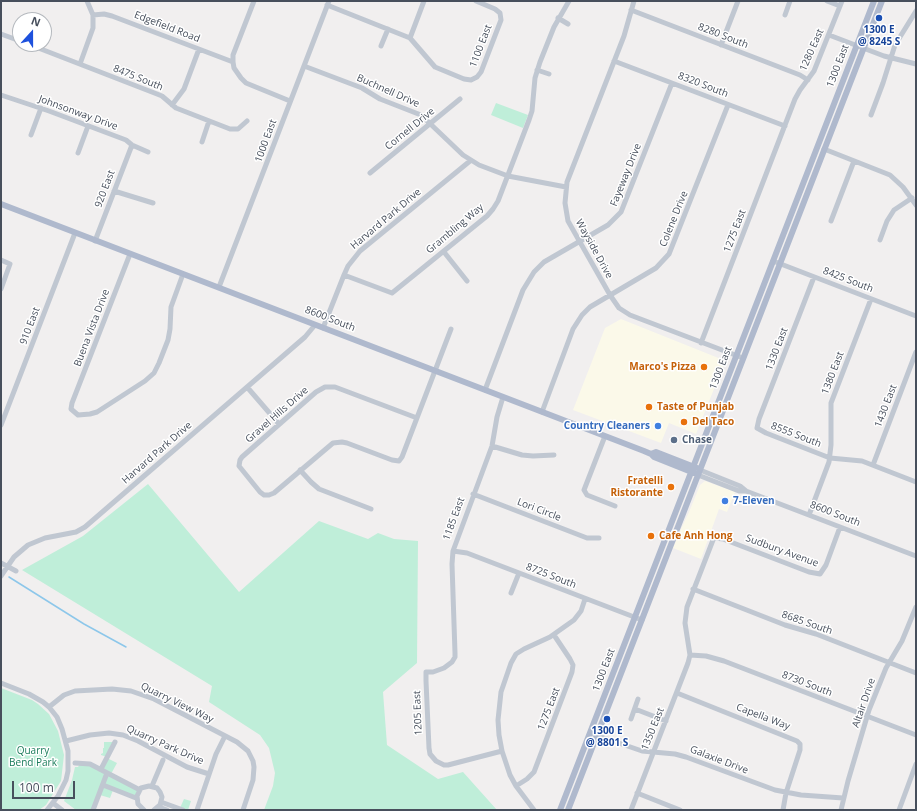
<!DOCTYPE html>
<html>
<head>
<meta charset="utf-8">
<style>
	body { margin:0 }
	#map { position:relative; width:917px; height:811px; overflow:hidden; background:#f1efef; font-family:"Open Sans",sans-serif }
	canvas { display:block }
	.frame { position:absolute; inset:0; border:2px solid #474f5c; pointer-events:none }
	.north { position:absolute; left:12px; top:12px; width:40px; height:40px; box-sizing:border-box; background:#fff; border:1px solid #b5b9be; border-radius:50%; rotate:21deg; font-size:11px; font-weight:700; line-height:16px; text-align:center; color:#474f5c }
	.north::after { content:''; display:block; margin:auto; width:14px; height:18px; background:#1e51dd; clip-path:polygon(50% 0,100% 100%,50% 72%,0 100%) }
	.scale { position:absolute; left:12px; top:781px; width:63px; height:18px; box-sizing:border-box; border:2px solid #474f5c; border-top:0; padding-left:5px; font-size:12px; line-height:14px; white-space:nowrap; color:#474f5c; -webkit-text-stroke:3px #fff; paint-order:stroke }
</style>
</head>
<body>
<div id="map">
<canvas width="917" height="811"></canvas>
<div class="frame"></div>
<div class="north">N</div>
<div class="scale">100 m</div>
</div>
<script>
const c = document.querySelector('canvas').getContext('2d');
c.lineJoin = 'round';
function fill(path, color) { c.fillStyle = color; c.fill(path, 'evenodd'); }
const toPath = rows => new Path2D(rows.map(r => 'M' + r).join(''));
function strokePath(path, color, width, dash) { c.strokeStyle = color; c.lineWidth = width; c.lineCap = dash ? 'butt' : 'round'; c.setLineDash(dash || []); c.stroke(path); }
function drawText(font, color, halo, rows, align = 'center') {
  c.font = font + ' "Open Sans",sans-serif'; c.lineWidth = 3; c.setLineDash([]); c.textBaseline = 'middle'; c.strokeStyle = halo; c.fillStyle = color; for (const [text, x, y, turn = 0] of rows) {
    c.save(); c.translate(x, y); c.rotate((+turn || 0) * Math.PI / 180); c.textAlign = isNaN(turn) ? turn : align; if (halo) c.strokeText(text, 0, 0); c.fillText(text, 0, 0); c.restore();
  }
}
const commercial = toPath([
	[621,319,721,359,724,364,696,434,669,423,661,443,573,410,605,328],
	[705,481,735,492,727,512,719,509,701,559,673,548,681,529,689,512,700,485]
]);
const green = toPath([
	[496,103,528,115,523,128,491,115],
	[148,484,239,592,319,521,368,539,378,533,394,539,418,541,417,663,383,692,387,745,438,779,463,772,497,810,264,810,273,786,275,773,269,748,260,735,209,702,212,686,22,570,83,536],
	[1,688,32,700,38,704,49,714,58,731,64,755,61,781,46,805,39,810,1,810],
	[104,742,114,742,107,757,101,755,101,754,103,753,103,748,104,748],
	[107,758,117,763,111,774,102,769],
	[80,764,90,764,106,773,92,810,76,810,64,801,72,780,75,767,78,767],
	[107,774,139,790,135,797,104,785],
	[103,786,113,790,110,798,100,795],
	[184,799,191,801,188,810,180,808]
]);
const stream = toPath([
	[9,577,84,624,126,647]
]);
const minor = toPath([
	[254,1,233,55,233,62,234,68,241,78,246,83,290,101],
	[634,1,624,36,567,182,565,203,568,221,610,295,619,308,630,315,743,358],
	[827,1,840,6],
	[327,5,410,38,435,67,464,79,471,80,477,77,481,72,501,20,500,13,495,9,476,1],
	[631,10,800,75,808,80],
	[93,15,104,14,112,16,233,62],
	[785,15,790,1],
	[558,18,568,24],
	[1,34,20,41],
	[829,35,884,56,916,64],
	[410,38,424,1],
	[28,44,157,94,162,96,176,108,230,129,238,129,247,121],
	[721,45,738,1],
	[381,46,388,29],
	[614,61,785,126],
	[80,64,93,28,93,15,87,1],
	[304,66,362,88,380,99,421,115,463,155,479,165,508,176,566,187],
	[537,70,549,74],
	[1,95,49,111,126,140,132,145,148,152],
	[172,105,184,89,199,49],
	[871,115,883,83,895,45,916,11],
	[31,135,41,108],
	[202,142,209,121],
	[824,149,890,175,903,187,916,205],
	[78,153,88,126],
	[370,173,460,99],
	[114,191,153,203],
	[831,221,854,161],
	[880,240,887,221,894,210,912,198],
	[95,241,132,145],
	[444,252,467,281],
	[130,254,72,403,71,409,78,415,90,414,97,412,145,381,154,373,159,363,168,340,170,329,171,307,183,274],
	[1,260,10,264,1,289],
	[773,261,916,316],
	[344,275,392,293,487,216,493,209,498,201,529,120,532,111,535,78,540,62,554,27,569,1],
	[814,277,759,419,757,428,766,433,830,458,862,461,916,482],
	[219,287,329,1],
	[323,328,344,275,348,266,360,251,470,161],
	[701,343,795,99,800,90,814,71,842,1],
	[247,387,279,424],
	[485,390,523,290,534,272,544,262,608,225,621,212,672,83],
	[542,412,573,329,582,315,590,307,656,268,669,254,728,105],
	[417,418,335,387,325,387,316,392,242,457,240,460,239,466,260,492,264,495,269,495,274,493,333,443,342,442,347,443,392,460,399,461,402,457,451,329],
	[1,425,75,233],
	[605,436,584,490,587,495,615,506],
	[492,446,522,455,533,456,554,455],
	[873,465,916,352],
	[300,470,311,482,319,489,371,509],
	[700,470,740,486,746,491],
	[698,475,739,491,746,491,916,556],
	[473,494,587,538,599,538],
	[809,515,829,462,831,445,831,403,871,299],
	[453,551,467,553,642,620],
	[1,563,16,571],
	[1,576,14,557,28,545,45,538,76,532,85,527,305,337,315,325],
	[693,589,785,625,816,634,916,673],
	[511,593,519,573],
	[690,655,706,656,724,661,916,735],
	[1,683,29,694,43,702,49,707,57,717,62,729,68,751,68,771,66,780,58,796,47,810],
	[677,693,797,741,800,744,800,750,786,793,783,810],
	[49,707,64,695,75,691,112,689,131,691,154,699,237,742,248,751,253,761,254,767,253,780,243,810],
	[635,709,666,721],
	[631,719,638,699],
	[590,733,642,751,675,754,686,757,775,790,801,795,843,798],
	[66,741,90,735,109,733,123,735,138,741,187,767,209,774],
	[502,751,448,765,444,765,436,761,430,754,429,748,426,681,426,672,433,672,444,668,452,662,455,657,455,653,452,564,453,551,492,446,497,417,503,397],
	[75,763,90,764,140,790],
	[101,769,115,742],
	[103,785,136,798],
	[152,786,163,760],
	[516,786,527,779,534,772,572,672,573,665,570,659,554,635],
	[637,793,680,810],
	[161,802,183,810],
	[53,803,62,810],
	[159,807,167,810],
	[93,810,107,773],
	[144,810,138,804,137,796,141,788,149,786,157,788,160,792,162,797,160,805,154,810],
	[197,810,216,754,225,736],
	[534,810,516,786,510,775,502,751,499,735,498,720,501,692,511,663,516,654,524,649,550,637,574,620,581,611,585,599],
	[631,810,688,663,690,655,685,623,687,607,713,540,715,538,723,539,809,572,820,574,826,565,840,527],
	[841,810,848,781,869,710,886,668,902,641,916,607],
	[899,810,916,764]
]);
const major = toPath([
	[1,204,644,451,651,454,654,457,694,473],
	[651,454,656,452,697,468],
	[560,810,874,1],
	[568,810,882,1]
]);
const markers = [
	[879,18,4,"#1a4fb4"],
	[704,367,4,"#e8710a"],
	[649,407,4,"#e8710a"],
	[684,422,4,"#e8710a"],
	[658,426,4,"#3f7fe0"],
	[674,440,4,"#5c6f8a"],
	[671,487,4,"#e8710a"],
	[725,501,4,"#3f7fe0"],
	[651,536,4,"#e8710a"],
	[607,719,4,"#1a4fb4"]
];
const streetNames = [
	["Edgefield Road",167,27,21],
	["8280 South",723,36,21],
	["1100 East",481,46,-69],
	["1280 East",812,50,-66],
	["1300 East",838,66,-69],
	["8475 South",138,78,22],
	["8320 South",703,85,21],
	["Buchnell Drive",388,91,24],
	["Johnsonway Drive",78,113,20],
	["Cornell Drive",410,129,-39],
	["1000 East",266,141,-70],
	["Fayeway Drive",626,175,-68],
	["920 East",105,189,-69],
	["Harvard Park Drive",386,219,-40],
	["Colene Drive",674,219,-68],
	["Grambling Way",455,229,-40],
	["1275 East",735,231,-69],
	["Wayside Drive",594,249,61],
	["8425 South",848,280,21],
	["8600 South",330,319,21],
	["910 East",30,326,-69],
	["Buena Vista Drive",92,328,-69],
	["1330 East",777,349,-69],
	["1300 East",721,368,-69],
	["1380 East",833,373,-69],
	["1430 East",886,406,-69],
	["Gravel Hills Drive",277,415,-41],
	["8555 South",796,435,21],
	["Harvard Park Drive",157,453,-41],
	["Lori Circle",539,510,21],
	["8600 South",835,514,21],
	["1185 East",454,519,-70],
	["Sudbury Avenue",782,551,20],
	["8725 South",551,576,21],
	["8685 South",807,623,19],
	["1300 East",604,670,-69],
	["8730 South",807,684,21],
	["Quarry View Way",177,703,26],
	["Altair Drive",864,703,-71],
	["1275 East",549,709,-69],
	["1205 East",418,713,-92],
	["Capella Way",763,717,21],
	["1350 East",653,729,-68],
	["Quarry Park Drive",165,745,24],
	["Galaxie Drive",719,760,21]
];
const transitNames = [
	["1300 E",879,30],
	["@ 8245 S",879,42],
	["1300 E",607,731],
	["@ 8801 S",607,743]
];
const foodNames = [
	["Marco's Pizza",696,367,"right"],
	["Taste of Punjab",657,407],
	["Del Taco",692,422],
	["Fratelli",663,481,"right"],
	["Ristorante",663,493,"right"],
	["Cafe Anh Hong",659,536]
];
const shopNames = [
	["Country Cleaners",650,426],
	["7-Eleven",733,501,"left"]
];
const serviceNames = [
	["Chase",682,440]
];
const parkNames = [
	["Quarry",33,751],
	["Bend Park",33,763]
];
fill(commercial, '#fbf9e9');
fill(green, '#bfeed9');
strokePath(stream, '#8dc7ea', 1.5);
strokePath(minor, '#c0c7d1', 5);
strokePath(major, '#afb9cd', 6);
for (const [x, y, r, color] of markers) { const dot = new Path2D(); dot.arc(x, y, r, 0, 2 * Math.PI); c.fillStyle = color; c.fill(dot); strokePath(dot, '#fff', 1.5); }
drawText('10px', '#474f5c', '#fff', streetNames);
drawText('bold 10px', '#164399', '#fff', transitNames);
drawText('bold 10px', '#c56008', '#fff', foodNames, 'left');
drawText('bold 10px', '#366cbe', '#fff', shopNames, 'right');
drawText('bold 10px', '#4e5e75', '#fff', serviceNames, 'left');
drawText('10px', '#1a7c5b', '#fff', parkNames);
</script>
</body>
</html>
